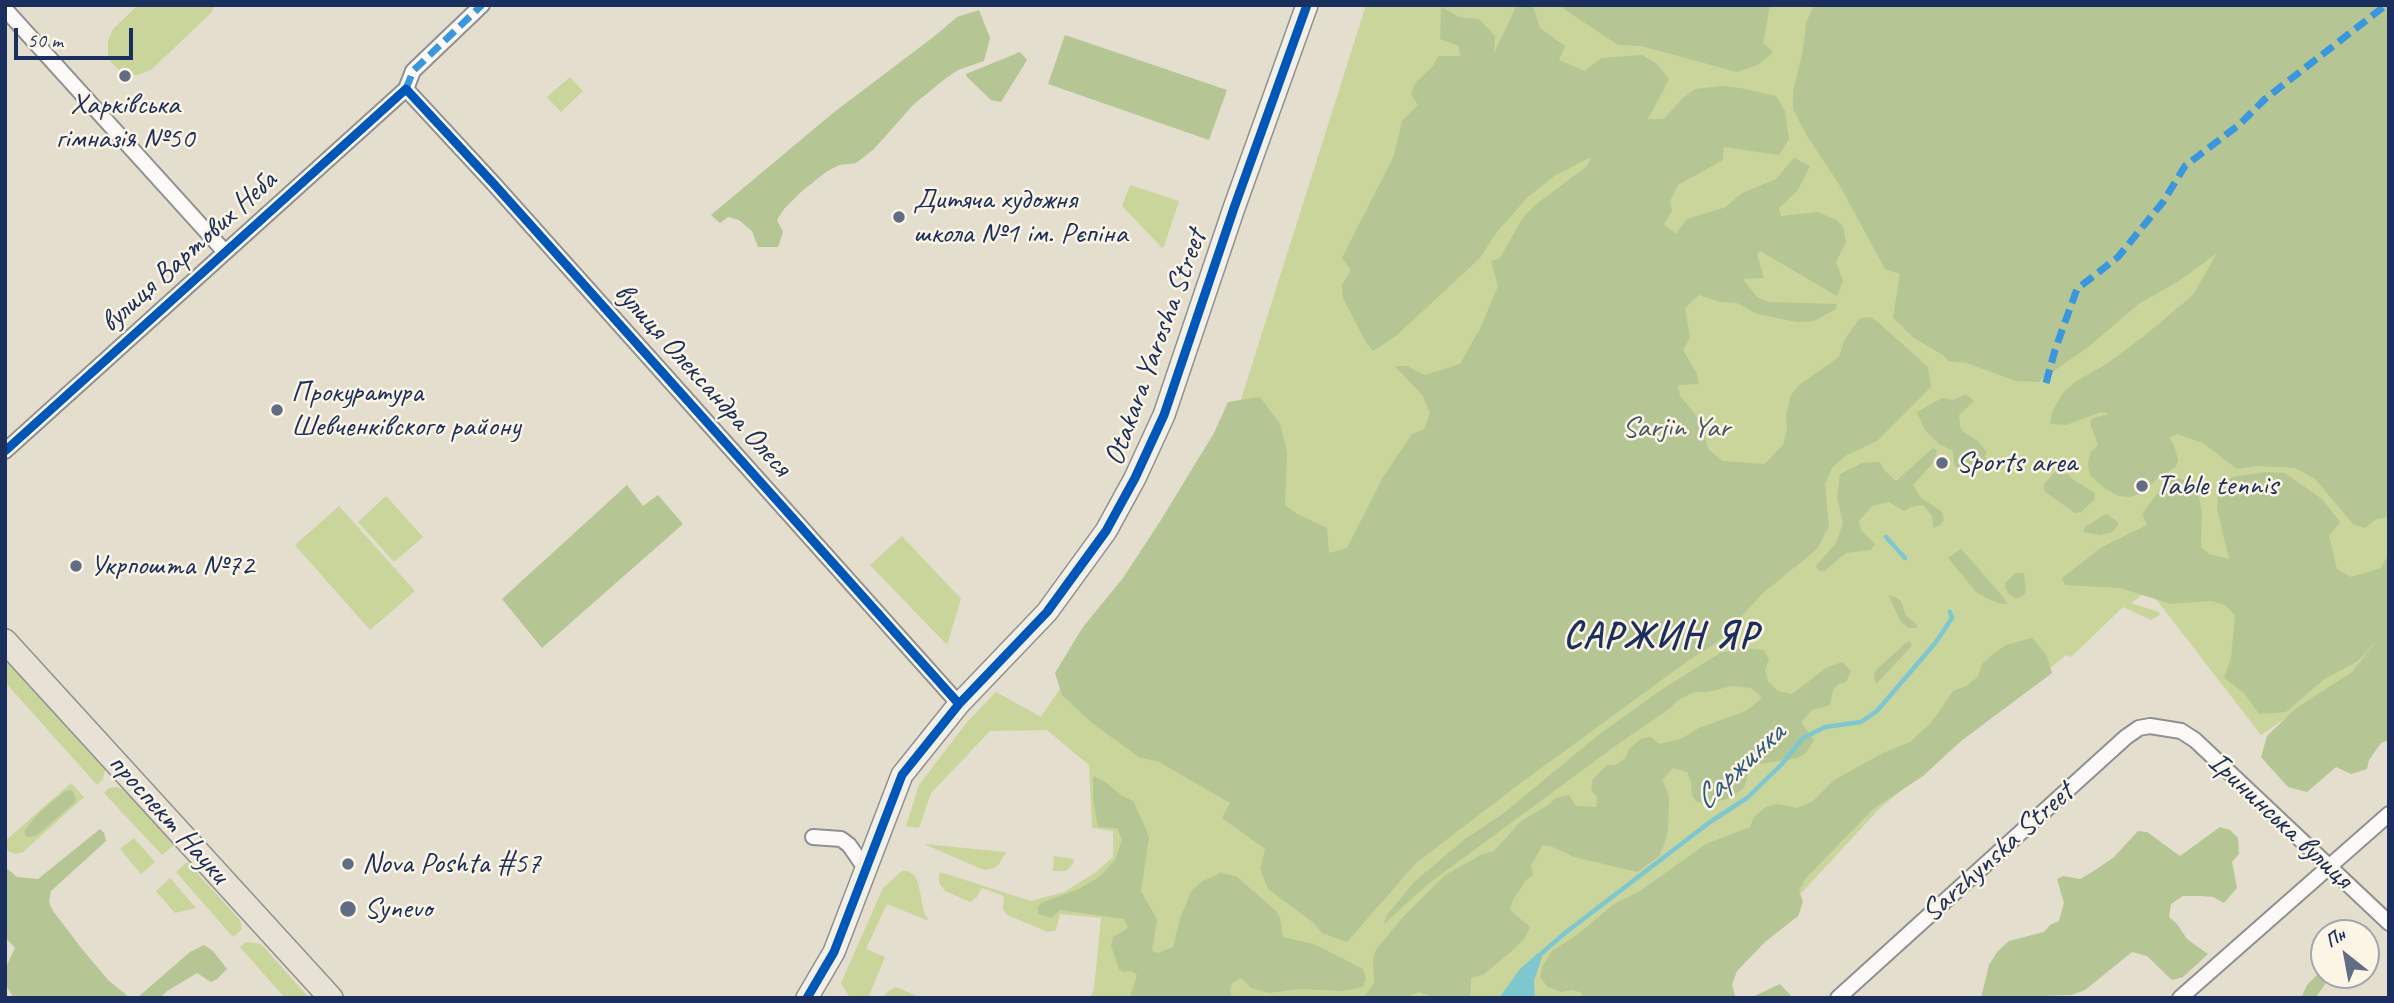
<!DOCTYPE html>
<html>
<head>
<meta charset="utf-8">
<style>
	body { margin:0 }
	#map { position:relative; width:2394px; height:1003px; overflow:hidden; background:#e3decd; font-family:Caveat,sans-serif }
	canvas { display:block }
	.frame { position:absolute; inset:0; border:7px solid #1b2f5e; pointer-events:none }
	.north { position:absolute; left:2310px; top:919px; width:70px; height:70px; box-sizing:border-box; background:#fcf5e5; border:2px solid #a2a6af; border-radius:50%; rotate:329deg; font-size:19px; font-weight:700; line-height:28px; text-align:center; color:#1b2f5e }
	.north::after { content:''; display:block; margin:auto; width:24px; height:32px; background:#616c85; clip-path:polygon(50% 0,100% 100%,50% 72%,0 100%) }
	.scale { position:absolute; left:14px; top:28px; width:119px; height:32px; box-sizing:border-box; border:4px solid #1b2f5e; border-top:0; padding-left:9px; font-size:21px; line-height:24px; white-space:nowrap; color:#1b2f5e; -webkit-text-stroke:5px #fcf5e5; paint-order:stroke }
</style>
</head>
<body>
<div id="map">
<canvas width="2394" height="1003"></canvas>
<div class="frame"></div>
<div class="north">Пн</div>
<div class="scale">50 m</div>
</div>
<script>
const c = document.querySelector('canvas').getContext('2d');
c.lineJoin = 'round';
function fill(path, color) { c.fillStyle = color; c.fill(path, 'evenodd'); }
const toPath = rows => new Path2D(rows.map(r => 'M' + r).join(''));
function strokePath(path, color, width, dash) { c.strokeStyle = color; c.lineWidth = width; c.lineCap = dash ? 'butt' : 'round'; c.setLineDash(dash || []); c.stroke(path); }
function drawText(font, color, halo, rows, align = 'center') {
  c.font = font + ' Caveat,sans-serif'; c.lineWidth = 5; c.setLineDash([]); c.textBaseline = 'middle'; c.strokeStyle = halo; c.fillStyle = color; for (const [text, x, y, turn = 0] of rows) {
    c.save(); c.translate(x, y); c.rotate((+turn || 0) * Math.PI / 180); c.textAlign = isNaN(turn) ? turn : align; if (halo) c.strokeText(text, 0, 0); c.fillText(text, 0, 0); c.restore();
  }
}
const green = toPath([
	[138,5,215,5,211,13,151,70,137,75,128,74,122,73,111,62,108,55,108,41,113,29],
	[1366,5,2389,5,2389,639,2378,654,2261,735,2149,590,2131,603,2159,612,2160,615,2151,620,2123,607,2071,657,2066,655,1880,808,1721,980,1725,998,1090,998,1094,989,1101,918,1060,914,1056,930,1048,932,1007,915,1003,909,1004,896,982,888,977,897,970,902,945,891,939,883,939,877,940,872,1031,901,1064,892,1096,872,1113,857,1113,831,1092,828,1089,765,1047,730,990,731,931,793,919,828,906,826,919,785,968,721,996,692,1041,717,1230,434],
	[570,77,583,91,561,112,547,97],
	[1130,185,1179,201,1163,249,1122,206],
	[386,496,423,537,394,562,358,522],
	[339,506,415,591,370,630,295,545],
	[902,536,961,599,947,645,870,565],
	[5,661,22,672,103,765,105,769,103,779,97,785,5,682],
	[71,783,84,797,23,852,16,854,10,852,5,847,5,841],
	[117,787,125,790,174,845,162,855,104,793,109,788],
	[134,838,155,862,141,874,120,849],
	[924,844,1006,852,999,864,994,868,984,870],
	[1054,856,1074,859,1073,864,1066,871,1053,871],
	[187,862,240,920,242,929,233,937,176,872],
	[902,871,907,871,913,874,918,882,924,913,929,921,887,904,866,949,885,957,868,998,850,998,841,983,883,888],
	[170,878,196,908,175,913,156,891],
	[246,942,261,944,309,998,285,998,240,947],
	[896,987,921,998,883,998,887,992]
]);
const forest = toPath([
	[1517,5,1533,6,1540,28,1565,46,1559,60,1585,71,1601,58,1642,55,1657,64,1669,79,1648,119,1664,119,1683,98,1695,89,1722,86,1740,88,1776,96,1785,111,1789,139,1779,155,1724,147,1723,160,1678,185,1670,201,1672,211,1664,224,1676,234,1687,219,1726,207,1742,193,1776,179,1794,158,1810,166,1798,190,1779,208,1781,216,1818,212,1836,220,1843,226,1846,242,1836,262,1843,281,1837,296,1760,251,1757,255,1764,278,1743,279,1757,297,1769,302,1837,304,1836,309,1814,321,1797,322,1757,314,1737,303,1720,302,1699,295,1685,308,1690,337,1683,350,1697,374,1699,384,1678,385,1680,396,1695,414,1703,428,1708,449,1723,461,1765,464,1783,445,1787,429,1786,414,1791,395,1799,385,1839,357,1844,341,1859,319,1870,317,1878,322,1928,367,1931,387,1877,441,1845,456,1832,468,1825,484,1829,526,1817,549,1762,594,1718,642,1689,660,1518,785,1416,863,1347,942,1322,933,1314,923,1268,889,1260,869,1265,849,1222,818,1230,803,1159,762,1139,757,1092,723,1062,695,1055,673,1083,627,1123,578,1161,520,1214,433,1228,402,1260,397,1280,424,1287,452,1285,505,1297,514,1327,528,1329,553,1347,548,1383,477,1412,434,1424,429,1430,413,1423,396,1395,366,1407,366,1425,375,1460,364,1481,327,1498,286,1491,261,1500,258,1522,219,1534,206,1587,166,1591,157,1554,176,1528,197,1496,233,1480,258,1397,335,1373,351,1364,339,1343,298,1342,285,1351,270,1342,258,1394,156,1402,121,1418,105,1411,94,1416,82,1433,66,1438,56,1460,56,1459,46,1440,39,1441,7,1459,17,1479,19,1495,36,1494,53],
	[1558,5,1770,5,1763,43,1773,52,1758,65,1737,72,1641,46,1618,45],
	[1814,5,2389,5,2389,517,2376,519,2365,528,2353,524,2315,479,2295,468,2258,466,2237,469,2203,443,2177,434,2169,438,2174,445,2178,460,2176,467,2159,477,2142,493,2129,497,2119,496,2104,488,2090,475,2088,463,2090,453,2098,445,2090,423,2093,418,2109,414,2101,412,2066,425,2050,424,2052,412,2062,394,2075,382,2105,365,2143,337,2193,295,2217,253,2179,281,2140,303,2088,347,2038,382,2016,381,1967,363,1948,361,1943,355,1914,338,1893,318,1900,274,1885,269,1840,186,1806,134,1793,109,1793,91,1803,50,1806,23],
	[979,10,990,38,984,61,958,70,946,78,913,105,874,149,856,163,839,165,826,172,802,191,784,209,777,220,783,232,778,247,758,247,752,231,739,220,728,217,720,223,711,215,833,113,936,35,957,17],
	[1065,35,1227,90,1209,140,1048,84],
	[1020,52,1027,60,1001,102,991,100,966,76,966,74],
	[1966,394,1974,401,1959,415,1960,425,1962,431,1978,441,1986,451,1985,461,1971,464,1959,470,1954,465,1953,451,1939,444,1925,430,1917,412,1942,398,1953,400],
	[1933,448,1937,451,1933,463,1913,485,1920,497,1942,512,1944,520,1939,526,1933,528,1932,516,1923,505,1911,507,1904,511,1889,502,1872,506,1859,521,1861,530,1875,544,1871,550,1846,553,1824,571,1818,570,1816,566,1836,543,1843,523,1837,498,1840,474,1862,463,1880,462,1884,470,1896,481],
	[2055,472,2068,474,2072,479,2095,493,2094,500,2081,512,2075,513,2044,491,2044,484],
	[2265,472,2285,473,2322,499,2340,522,2329,536,2337,569,2351,577,2381,568,2389,553,2389,740,2381,743,2369,760,2367,769,2351,774,2336,767,2307,792,2288,787,2261,757,2267,736,2295,709,2352,672,2378,639,2358,661,2323,680,2286,712,2259,714,2244,693,2224,678,2231,658,2235,615,2225,605,2211,601,2171,604,2120,588,2065,585,2062,578,2102,547,2147,525,2142,514,2168,479,2176,477,2197,486,2202,513,2201,547,2209,554,2229,559,2217,509,2219,489,2232,477],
	[627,485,643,506,658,495,683,524,542,648,502,599],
	[2106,514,2118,522,2118,526,2112,532,2101,535,2083,532,2085,527],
	[1961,549,2004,598,2007,604,2002,604,1991,600,1977,593,1972,587,1948,558],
	[2016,573,2024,573,2026,590,2024,595,2016,599,2009,594,2005,587,2006,582],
	[1888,595,1895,597,1901,601,1906,616,1916,624,1918,628,1909,628,1901,622],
	[2032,638,2047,656,2052,673,1961,741,1923,776,1873,809,1806,878,1799,890,1803,902,1798,916,1765,942,1737,971,1732,985,1735,996,1739,998,1582,998,1582,993,1573,990,1561,992,1548,987,1540,977,1543,965,1553,950,1577,935,1614,904,1640,891,1706,844,1750,827,1754,817,1766,807,1778,804,1796,808,1812,802,1834,780,1883,753,1910,742,1931,723,1953,691,1966,686,1978,677,1982,664,1994,653,2006,645],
	[1908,641,1912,644,1910,648,1876,684,1874,678,1875,671],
	[1744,648,1764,650,1769,660,1765,670,1768,681,1778,691,1792,694,1826,668,1842,662,1851,671,1846,682,1838,684,1833,690,1830,705,1812,710,1801,722,1814,740,1806,753,1797,758,1755,765,1749,770,1744,788,1730,798,1708,804,1697,802,1692,795,1691,781,1687,772,1673,768,1662,780,1668,793,1669,800,1668,830,1664,845,1659,856,1638,872,1574,857,1553,847,1543,845,1531,865,1533,875,1526,880,1513,900,1510,910,1530,927,1525,938,1513,950,1484,974,1471,978,1470,998,1435,998,1418,992,1406,998,1363,998,1374,983,1373,959,1376,950,1402,918,1445,875,1481,855,1494,851,1521,821,1547,806,1556,798,1569,795,1576,806,1596,807,1597,797,1591,790,1593,779,1607,765,1615,765,1625,759,1629,749,1642,738,1651,737,1659,744,1681,739,1699,728,1746,711,1762,698,1751,688,1732,686,1707,692,1694,692,1678,700,1669,709,1618,744,1428,884,1384,924,1387,915,1414,882,1465,839,1504,813,1597,736,1661,690,1720,653],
	[1093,776,1105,782,1121,795,1133,801,1146,829,1149,838,1141,891,1157,920,1152,951,1158,953,1173,947,1181,916,1192,890,1203,881,1220,873,1236,876,1276,911,1280,918,1283,937,1314,944,1363,969,1366,979,1363,987,1343,991,1300,989,1269,993,1251,988,1241,978,1232,983,1230,990,1232,998,1130,998,1137,975,1131,971,1123,972,1119,969,1111,946,1113,937,1128,928,1124,919,1060,910,1052,918,1038,914,1038,907,1041,903,1079,889,1099,877,1115,860,1122,840,1117,828,1098,827,1093,800],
	[72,790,76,799,73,804,36,836,26,837,24,831,40,812,65,791],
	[2220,827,2230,830,2238,838,2239,854,2232,862,2237,888,2224,903,2213,897,2201,896,2183,896,2171,904,2169,917,2177,924,2187,939,2208,954,2183,977,2172,980,2147,956,2132,952,2085,990,2072,995,2043,996,2040,998,1981,998,1989,965,1997,952,2009,941,2044,932,2050,925,2059,921,2064,903,2057,879,2063,876,2080,879,2092,872,2113,858,2138,831,2147,832,2180,856],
	[100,829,104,833,106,841,51,891,49,902,53,911,82,949,108,980,130,998,14,998,5,984,5,969,15,948,5,937,5,867,17,877,38,879],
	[204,945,213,951,227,969,217,979,211,982,197,973,167,991,160,998,137,998,190,952],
	[2324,968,2324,975,2332,975,2315,998,2301,998,2307,985],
	[1780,984,1793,998,1750,998]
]);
const water = toPath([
	[1538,953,1542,953,1542,957,1534,981,1535,998,1499,998,1520,969]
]);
const stream = toPath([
	[1886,537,1905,558],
	[1542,953,1565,933,1710,822,1747,798,1782,764,1803,738,1825,727,1861,722,1877,711,1936,642,1952,618,1950,612]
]);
const street = toPath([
	[5,9,225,252],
	[406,89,493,183,959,704],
	[5,451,406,89,413,71,482,5],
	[813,837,841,839,849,845,867,871],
	[1838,998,2126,737,2139,728,2150,726,2181,731,2195,740,2389,923],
	[2180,998,2389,814]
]);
const secondary = toPath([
	[807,998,834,952,902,775,959,704,1047,612,1106,531,1135,478,1164,415,1234,208,1307,5]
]);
const primary = toPath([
	[5,641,331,998]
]);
const quiet = toPath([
	[406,89,413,71,482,5],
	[2046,383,2055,350,2077,289,2118,257,2163,202,2185,166,2240,124,2265,99,2386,5]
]);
const cycleway = toPath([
	[5,451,406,89,493,183,959,704],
	[807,998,834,952,902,775,959,704,1047,612,1106,531,1135,478,1164,415,1234,208,1307,5]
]);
const markers = [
	[125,76,7,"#616c85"],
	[899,217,7,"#616c85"],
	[277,410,7,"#616c85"],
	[1942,463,7,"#616c85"],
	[2142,486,7,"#616c85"],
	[76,566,7,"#616c85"],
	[348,864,7,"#616c85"],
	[348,909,9,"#616c85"]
];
const poiNames = [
	["Харківська",125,105,"center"],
	["гімназія №50",125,139,"center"],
	["Дитяча художня",913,200],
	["школа №1 ім. Рєпіна",913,234],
	["Прокуратура",291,393],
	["Шевченківского району",291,427],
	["Sports area",1956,463],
	["Table tennis",2156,486],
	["Укрпошта №72",90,566],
	["Nova Poshta #57",362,864],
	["Synevo",364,909]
];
const streetNames = [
	["вулиця Вартових Неба",189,252,-42],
	["Otakara Yarosha Street",1156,348,-70],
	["вулиця Олександра Олеся",702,380,48],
	["проспект Науки",168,819,48],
	["Ірининська вулиця",2280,821,43],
	["Sarzhynska Street",1998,853,-42]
];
const parkNames = [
	["Sarjin Yar",1676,428]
];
const waterNames = [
	["Саржинка",1740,767,-43]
];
const districtNames = [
	["САРЖИН ЯР",1661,637]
];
fill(green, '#cad59b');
fill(forest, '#b5c593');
fill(water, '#7fc7cf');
strokePath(stream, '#7fc7cf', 4.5);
strokePath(street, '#8f908f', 18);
strokePath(secondary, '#8f908f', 24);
strokePath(primary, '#8f908f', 26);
strokePath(street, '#fbfaf8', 14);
strokePath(secondary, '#f3f0e9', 21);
strokePath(primary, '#e8e1d5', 23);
strokePath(quiet, '#3a97de', 7, [14, 7]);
strokePath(cycleway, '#0057b8', 9);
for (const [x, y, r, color] of markers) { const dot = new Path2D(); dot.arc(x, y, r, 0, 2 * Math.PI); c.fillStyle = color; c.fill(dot); strokePath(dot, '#fcf5e5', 2.5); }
drawText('30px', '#1b2f5e', '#fcf5e5', poiNames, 'left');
drawText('30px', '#1b2f5e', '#fcf5e5', streetNames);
drawText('30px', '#425763', '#fcf5e5', parkNames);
drawText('italic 32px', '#2c5a80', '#fcf5e5', waterNames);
c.letterSpacing = '2px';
drawText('bold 37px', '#1b2f5e', '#fcf5e5', districtNames);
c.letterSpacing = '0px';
</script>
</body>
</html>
